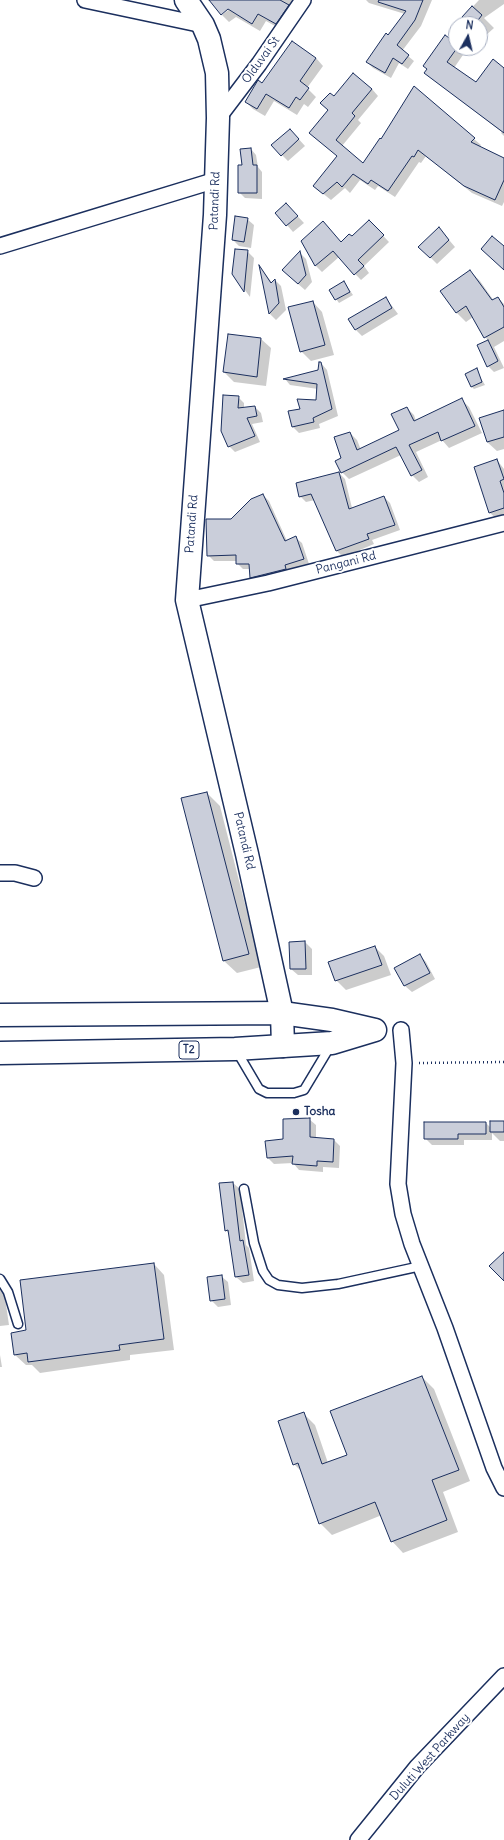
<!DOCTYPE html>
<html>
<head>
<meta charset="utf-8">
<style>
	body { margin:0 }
	#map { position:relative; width:504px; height:1840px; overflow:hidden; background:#fff; font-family:Delius,sans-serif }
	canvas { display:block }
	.north { position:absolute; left:448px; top:16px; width:40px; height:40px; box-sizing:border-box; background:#fff; border:1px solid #a4acbf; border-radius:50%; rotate:8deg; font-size:11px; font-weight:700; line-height:16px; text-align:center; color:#1b2f5e }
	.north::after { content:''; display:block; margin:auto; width:14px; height:18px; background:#1b2f5e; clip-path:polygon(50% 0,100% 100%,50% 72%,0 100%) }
</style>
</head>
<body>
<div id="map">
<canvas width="504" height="1840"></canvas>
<div class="north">N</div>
</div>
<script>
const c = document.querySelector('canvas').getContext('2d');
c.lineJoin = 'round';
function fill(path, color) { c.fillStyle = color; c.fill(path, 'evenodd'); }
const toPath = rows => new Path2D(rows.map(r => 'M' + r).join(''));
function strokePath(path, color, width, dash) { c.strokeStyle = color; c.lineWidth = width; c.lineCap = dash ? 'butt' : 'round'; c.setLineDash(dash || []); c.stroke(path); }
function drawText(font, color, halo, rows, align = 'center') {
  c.font = font + ' Delius,sans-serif'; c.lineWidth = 4; c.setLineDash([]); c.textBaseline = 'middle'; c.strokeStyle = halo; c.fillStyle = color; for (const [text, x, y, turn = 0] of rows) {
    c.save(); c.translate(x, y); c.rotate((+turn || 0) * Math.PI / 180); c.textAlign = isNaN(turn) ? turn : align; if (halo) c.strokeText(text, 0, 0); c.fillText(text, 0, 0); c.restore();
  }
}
const shadow = toPath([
	[211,0,304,0,284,31,266,21,260,31,236,17,229,22,222,15,232,7],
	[366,0,432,0,421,26,402,51,414,61,408,69,399,63,391,78,373,68,367,62,405,14,369,3],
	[479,0,504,0,504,4,484,18,494,28,484,37,480,33,480,24,470,24,463,17],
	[456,44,456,48,461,48,465,52,454,68,476,83,504,79,504,136,501,133,502,132,425,73],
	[316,58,323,66,307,88,316,97,308,107,304,104,297,115,274,101,265,116,253,109,246,102,263,84],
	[372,89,378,96,358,120,361,123,342,146,363,164,380,139,474,139,481,145,480,147,504,159,504,202,502,206,472,193,426,156,421,163,419,162,395,197,378,186,375,190,360,180,350,193,345,188,331,200,321,192,338,157,329,110,334,98],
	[296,136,305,146,288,161,282,155],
	[251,149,256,155,258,167,262,172,262,199,245,198,239,192,243,166],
	[286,204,304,223,293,232,287,225],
	[247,219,254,225,251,248,239,246,233,240],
	[369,221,389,242,364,266,369,273,361,280,339,257,322,272,316,266,302,241,341,243,352,238],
	[439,228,455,247,437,264,420,247],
	[247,251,254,258,250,297,233,274],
	[300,253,306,259,312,282,305,290,290,277],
	[261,268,272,283,275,280,281,286,286,310,276,320,270,314],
	[470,271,480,281,494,301,498,298,504,304,504,341,494,347,504,368,494,372,488,366,488,341,473,317,466,322,456,312],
	[344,282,353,295,339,303,330,290],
	[386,298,398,314,362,336,356,330],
	[313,302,322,312,334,355,311,361,301,351],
	[229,335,261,339,271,348,266,386,234,382,224,372],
	[321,363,327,370,338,416,319,424,320,428,299,433,293,427,301,409,317,401,318,389,290,385,285,379,319,371],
	[476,370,485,385,474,389,471,386],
	[238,397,244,403,244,408,255,407,261,413,263,422,252,424,260,442,235,452,229,446],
	[462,400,469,407,482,433,449,448,442,440,416,452,428,477,419,482,412,475,401,455,349,479,342,472,342,459,350,433,357,440,361,450,400,431,407,408,414,415,416,421],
	[504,411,504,449,497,451,487,442],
	[497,460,504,469,504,516,497,519,490,513,475,468],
	[339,473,345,479,352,508,384,497,390,503,400,530,372,540,374,544,343,557,337,551,315,500,306,502,300,496],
	[263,495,269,501,287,541,296,538,302,543,309,564,257,583,251,577,250,569,243,569,237,563,237,561,214,561,208,555,231,520],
	[207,793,220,806,261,967,237,973,224,961],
	[305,942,312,949,312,975,298,975,291,969,290,943],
	[375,947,384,956,391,975,346,990,336,980],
	[420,955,426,962,435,979,412,992,405,986,396,968],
	[309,1119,316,1125,316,1139,334,1140,340,1146,339,1168,323,1167,323,1172,299,1170,293,1163,274,1164,268,1158,267,1142,284,1140],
	[504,1122,504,1141,500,1141,492,1133,492,1140,464,1140,464,1145,432,1145,425,1138,486,1123,491,1128],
	[233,1183,240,1189,246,1245,249,1248,254,1281,243,1283,236,1277,229,1234,226,1230],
	[154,1264,164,1275,174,1350,130,1355,130,1360,40,1373,32,1365,26,1365,15,1355,27,1331],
	[221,1276,228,1282,231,1305,218,1307,211,1300],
	[0,1281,3,1284,9,1325,0,1326],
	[0,1355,2,1367,0,1367],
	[422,1377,434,1389,470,1481,443,1492,458,1532,403,1553,392,1541,382,1515,332,1535,320,1523,301,1471,294,1464,303,1413,315,1425,328,1463,348,1456]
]);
const building = toPath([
	[209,0,280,0,289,5,276,24,258,14,252,24,228,9,221,15,209,0],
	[379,0,423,0,415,20,397,45,409,55,402,64,393,58,385,73,366,62,386,33,388,35,406,11,378,2,379,0],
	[472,6,482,15,475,24,470,24,462,17,472,6],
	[445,35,456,43,456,48,457,48,447,62,476,82,493,59,504,68,504,133,424,73,427,69,423,66,445,35],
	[292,41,316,58,300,81,309,88,300,100,296,97,289,108,266,94,257,109,245,102,258,80,262,83,292,41],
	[353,73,372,89,352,113,355,116,336,140,363,163,380,138,381,139,414,86,475,138,471,142,504,158,504,180,495,200,464,186,418,150,414,157,412,156,388,191,371,180,368,184,353,174,342,187,337,182,323,194,313,186,337,156,309,133,328,110,320,103,330,93,334,96,353,73],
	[290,129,299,139,281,156,271,145,290,129],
	[251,148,253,165,257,165,257,193,238,193,238,165,242,165,240,149,251,148],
	[286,203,298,216,286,226,275,213,286,203],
	[235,216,248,218,244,242,232,240,235,216],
	[369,220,384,235,358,260,364,266,354,275,333,251,315,266,301,241,323,221,341,242,349,234,352,236,369,220],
	[439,227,449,240,430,258,418,247,439,227],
	[492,236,504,246,504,270,481,249,492,236],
	[235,249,248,250,244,292,232,274,235,249],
	[300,251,306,275,298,284,282,270,300,251],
	[259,265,271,283,275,279,279,303,269,314,259,265],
	[470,270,492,300,498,297,504,307,504,327,484,338,466,306,456,313,440,291,470,270],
	[344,281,350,292,335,300,329,290,344,281],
	[386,297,392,308,355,330,348,319,386,297],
	[313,301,325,345,300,352,288,307,313,301],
	[228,334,261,338,257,377,223,372,228,334],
	[488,340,498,361,487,367,477,345,488,340],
	[319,362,321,362,332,409,313,418,314,422,292,427,288,411,300,409,297,399,316,400,317,384,283,379,318,370,319,362],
	[477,368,482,382,471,387,465,374,477,368],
	[223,395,239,396,238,408,255,406,257,416,247,418,255,436,228,447,221,431,223,395],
	[462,398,475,426,441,441,438,432,409,445,422,470,411,476,396,447,341,473,335,461,341,458,334,437,350,432,357,450,399,430,391,414,407,407,414,421,462,398],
	[504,410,504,437,487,442,479,418,504,410],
	[497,459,504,479,500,481,504,493,504,508,489,513,474,467,497,459],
	[339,472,349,509,384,496,395,525,367,534,369,539,336,551,311,494,299,497,296,483,339,472],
	[263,494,285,541,296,536,304,559,285,565,286,569,250,578,249,564,236,564,236,555,207,556,206,519,231,519,251,499,263,494],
	[207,792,249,954,223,961,181,798,207,792],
	[305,941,306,969,290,969,289,942,305,941],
	[375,946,382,965,335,981,328,962,375,946],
	[420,954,430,973,404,986,394,968,420,954],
	[310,1118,310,1137,334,1139,333,1162,317,1161,317,1166,292,1164,293,1156,267,1158,265,1141,283,1139,283,1119,310,1118],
	[490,1121,504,1121,504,1132,490,1132,490,1121],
	[424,1122,486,1122,486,1134,458,1134,458,1139,424,1139,424,1122],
	[233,1182,240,1241,243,1240,249,1275,235,1277,228,1230,225,1231,219,1183,233,1182],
	[504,1252,504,1281,489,1266,504,1252],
	[154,1263,164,1339,119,1345,120,1350,28,1362,27,1353,14,1355,11,1333,26,1330,20,1280,154,1263],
	[222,1275,225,1299,210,1301,207,1277,222,1275],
	[422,1376,459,1470,432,1480,447,1520,391,1542,375,1502,319,1524,298,1463,293,1465,278,1421,304,1412,322,1464,347,1455,330,1411,422,1376]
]);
const path = toPath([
	[419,1063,504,1062]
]);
const lane = toPath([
	[236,1050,259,1089,267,1093,294,1093,304,1090,331,1045],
	[244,1189,254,1243,263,1271,269,1280,278,1285,302,1288,338,1284,421,1266],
	[0,1279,8,1292,18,1324]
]);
const street = toPath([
	[85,0,203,25],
	[218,118,259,64,303,0],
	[0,246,216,180],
	[187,600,268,583,504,523],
	[0,873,15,873,34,878],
	[401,1030,404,1063,398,1184,403,1214,412,1244,445,1328,494,1468,504,1488],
	[358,1840,417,1767,504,1676]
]);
const secondary = toPath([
	[186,0,203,25,209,39,217,73,218,118,215,215,187,600,247,854,282,1013,283,1046]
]);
const highway = toPath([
	[0,1015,282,1013,332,1020,375,1030],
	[0,1053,235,1049,283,1046,332,1043,375,1030]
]);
const markers = [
	[296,1112,4,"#1b2f5e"]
];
const shields = [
	[189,1050,20]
];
const shieldNames = [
	["T2",189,1050]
];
const streetNames = [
	["Olduvai St",261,60,-54],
	["Patandi Rd",215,201,-88],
	["Patandi Rd",192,524,-86],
	["Pangani Rd",346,563,-14],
	["Patandi Rd",244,841,77],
	["Duluti West Parkway",430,1757,-48]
];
const poiNames = [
	["Tosha",304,1112]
];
fill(shadow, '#0003');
fill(building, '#caceda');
strokePath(building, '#1b2f5e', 1);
strokePath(lane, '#1b2f5e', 11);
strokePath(street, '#1b2f5e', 18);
strokePath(secondary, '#1b2f5e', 25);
strokePath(highway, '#1b2f5e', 25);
strokePath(path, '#1b2f5e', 2.5, [1, 3]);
strokePath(lane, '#fff', 8);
strokePath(street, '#fff', 15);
strokePath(secondary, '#fff', 22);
strokePath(highway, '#fff', 22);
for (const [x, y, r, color] of markers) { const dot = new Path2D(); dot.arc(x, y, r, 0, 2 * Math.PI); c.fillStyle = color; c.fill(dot); strokePath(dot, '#fff', 1.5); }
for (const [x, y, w] of shields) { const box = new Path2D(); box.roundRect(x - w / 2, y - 9, w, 18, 3); c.fillStyle = '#fff'; c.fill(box); strokePath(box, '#1b2f5e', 1); }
drawText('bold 11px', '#1b2f5e', null, shieldNames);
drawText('12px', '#1b2f5e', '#fff', streetNames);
drawText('bold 12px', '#1b2f5e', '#fff', poiNames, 'left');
</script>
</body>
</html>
